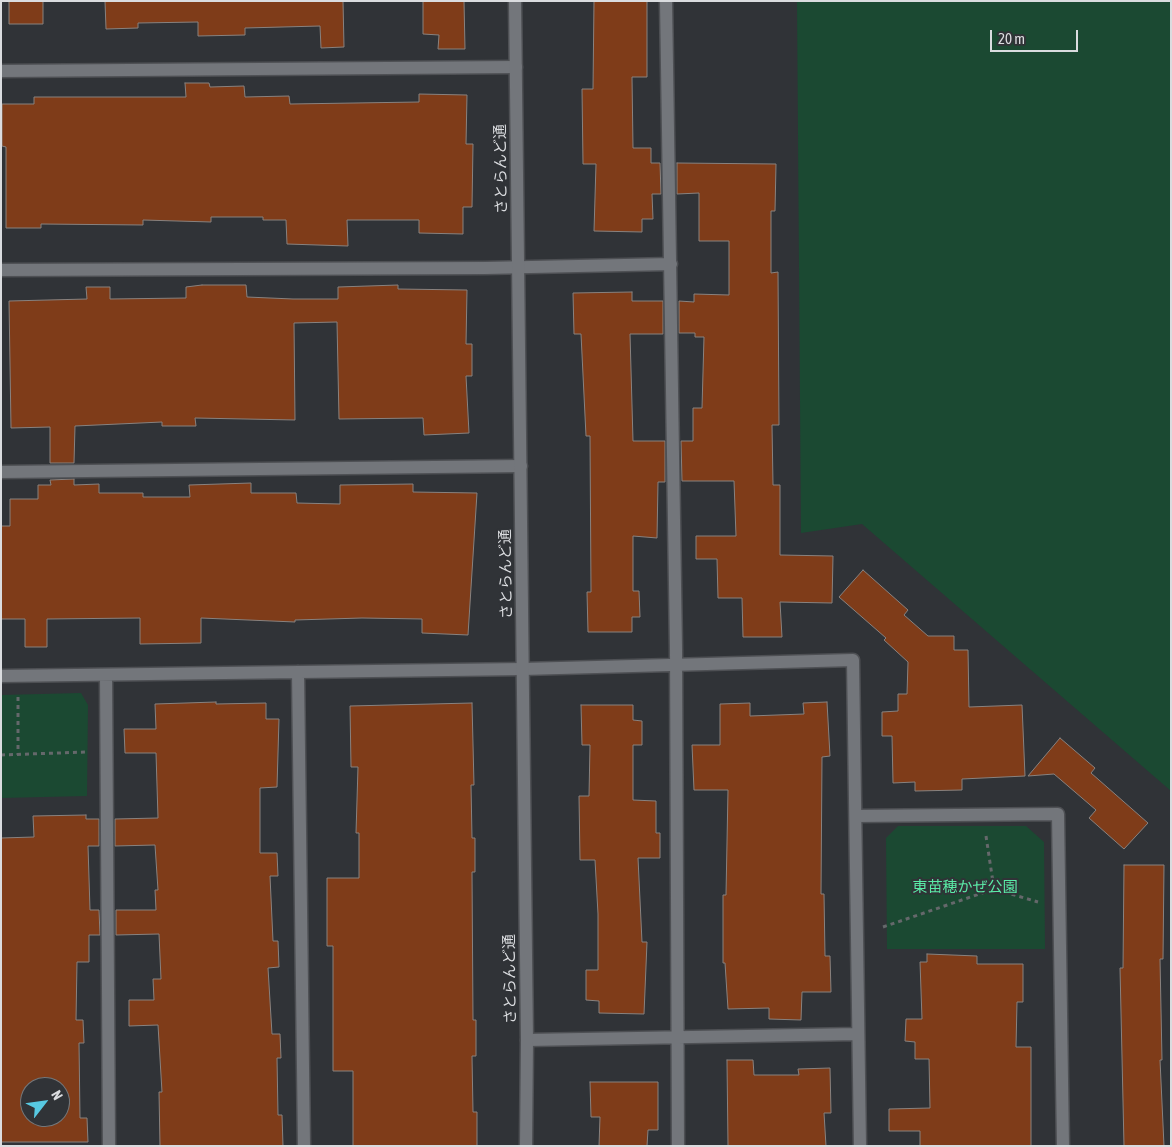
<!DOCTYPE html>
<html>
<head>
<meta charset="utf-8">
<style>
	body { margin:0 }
	#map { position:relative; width:1172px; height:1147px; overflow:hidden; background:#303337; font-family:"Asap Condensed",sans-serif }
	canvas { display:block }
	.frame { position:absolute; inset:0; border:2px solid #dadcdf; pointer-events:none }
	.north { position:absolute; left:20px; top:1077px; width:50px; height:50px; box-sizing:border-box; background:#303337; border:1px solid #74777a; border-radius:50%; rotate:60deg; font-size:14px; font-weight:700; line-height:20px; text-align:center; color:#dadcdf }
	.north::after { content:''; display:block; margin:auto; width:18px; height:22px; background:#57c9e2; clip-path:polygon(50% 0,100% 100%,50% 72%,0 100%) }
	.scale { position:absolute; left:990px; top:30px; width:88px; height:22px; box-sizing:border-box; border:2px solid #dadcdf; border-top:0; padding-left:6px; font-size:15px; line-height:18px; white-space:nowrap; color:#dadcdf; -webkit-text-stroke:4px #303337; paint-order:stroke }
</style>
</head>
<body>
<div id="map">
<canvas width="1172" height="1147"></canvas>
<div class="frame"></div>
<div class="north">N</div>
<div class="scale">20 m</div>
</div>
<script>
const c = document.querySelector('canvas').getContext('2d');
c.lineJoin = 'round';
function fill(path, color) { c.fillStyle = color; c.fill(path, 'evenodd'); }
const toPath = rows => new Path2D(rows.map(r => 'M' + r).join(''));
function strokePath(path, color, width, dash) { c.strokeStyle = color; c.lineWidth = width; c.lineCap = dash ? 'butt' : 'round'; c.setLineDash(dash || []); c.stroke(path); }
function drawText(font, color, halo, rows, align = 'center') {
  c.font = font + ' "Asap Condensed","Noto Sans JP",sans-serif'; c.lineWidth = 4; c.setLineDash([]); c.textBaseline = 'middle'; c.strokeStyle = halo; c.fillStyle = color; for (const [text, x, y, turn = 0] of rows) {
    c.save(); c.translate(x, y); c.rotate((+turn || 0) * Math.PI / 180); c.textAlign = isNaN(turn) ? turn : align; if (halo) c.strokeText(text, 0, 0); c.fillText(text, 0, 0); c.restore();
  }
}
const green = toPath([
	[797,1,1171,1,1171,791,862,524,801,533],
	[81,693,88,705,87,796,1,798,1,695],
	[898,826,1026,826,1044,842,1045,949,887,949,886,838]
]);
const building = toPath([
	[9,1,43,1,43,24,9,24,9,1],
	[105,1,343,1,344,47,321,48,320,26,245,28,245,35,198,36,198,22,138,23,138,28,106,29,105,1],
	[423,1,464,1,465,49,438,49,439,35,423,34,423,1],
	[594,1,647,1,647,77,632,77,633,148,651,148,651,163,660,163,661,194,652,194,653,219,642,219,642,232,594,231,596,164,583,164,582,89,593,89,594,1],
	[185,83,209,83,210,87,244,86,245,97,289,96,290,104,419,102,419,94,467,95,466,144,473,144,472,207,463,207,463,234,419,233,419,220,347,220,348,246,287,244,286,220,263,220,263,217,211,217,211,222,143,220,143,225,41,224,41,228,6,228,6,147,2,146,2,104,34,104,34,97,186,97,185,83],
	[677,163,776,164,775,211,771,211,771,273,778,272,779,425,772,425,773,485,780,485,780,555,833,556,832,603,780,602,782,637,743,637,742,598,718,598,717,559,696,559,696,536,736,536,734,481,682,481,681,441,693,441,693,408,702,408,704,337,695,337,695,333,679,333,679,301,694,302,694,294,729,295,729,241,699,241,699,193,677,194,677,163],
	[202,285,246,285,247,297,293,299,338,299,338,287,398,285,398,289,467,290,466,344,472,344,472,376,466,376,469,433,424,435,423,418,339,419,337,322,294,323,295,420,195,418,196,426,162,426,162,422,75,426,74,463,50,463,50,427,11,428,9,301,87,299,86,287,110,287,110,299,186,298,186,287,202,285],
	[632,292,632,301,663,301,663,334,630,334,633,441,665,441,665,482,658,482,657,538,633,536,633,591,639,591,640,617,632,617,632,632,588,632,587,592,591,592,590,436,586,436,581,334,574,334,573,293,632,292],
	[74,479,74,485,99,484,99,493,143,493,143,497,190,497,189,485,251,483,251,493,296,493,297,503,340,504,340,485,413,484,413,492,477,493,468,635,422,633,422,619,362,618,295,620,295,622,201,618,201,643,140,644,140,618,47,619,47,647,25,647,25,619,1,619,1,526,10,526,10,499,38,499,38,485,51,485,50,480,74,479],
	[863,570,908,610,904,615,928,636,954,636,954,650,968,650,969,707,1022,705,1025,776,962,779,962,790,915,791,915,782,893,783,892,736,882,736,882,712,898,711,898,694,907,694,908,662,884,640,886,638,839,597,863,570],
	[216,702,216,704,266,703,266,719,279,719,277,787,260,788,260,853,277,853,278,876,270,876,273,941,278,941,279,967,268,968,272,1034,280,1034,281,1058,277,1058,278,1115,282,1115,283,1146,160,1146,159,1092,162,1092,158,1025,129,1026,129,1000,154,1000,153,979,161,979,159,934,116,935,116,910,156,910,155,890,158,890,155,845,115,846,115,819,158,818,156,753,125,753,124,729,156,729,155,704,216,702],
	[827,702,830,756,822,757,821,894,824,894,825,956,830,956,831,992,802,992,801,1020,769,1019,769,1008,728,1009,725,963,723,963,723,895,726,895,728,790,694,790,692,745,720,745,720,704,750,703,750,716,804,714,803,703,827,702],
	[472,703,474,785,471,785,472,838,475,838,475,872,472,872,473,1020,476,1020,476,1056,472,1056,473,1112,477,1112,477,1146,353,1146,353,1071,333,1071,333,946,327,946,327,878,359,878,359,833,356,833,358,767,351,767,350,706,472,703],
	[581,705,633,705,633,720,642,721,642,745,633,745,633,800,656,801,656,833,660,833,660,858,638,858,642,942,647,942,644,1014,599,1013,599,1001,586,1000,586,970,598,970,598,914,595,860,580,860,579,796,589,796,590,745,582,745,581,705],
	[1060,738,1095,768,1091,773,1148,823,1124,849,1089,818,1096,810,1054,774,1028,776,1060,738],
	[86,815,86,819,99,819,99,846,88,846,90,910,99,910,100,935,89,935,89,962,77,962,76,1020,83,1020,84,1043,79,1043,80,1118,87,1118,88,1142,1,1142,1,838,34,837,33,816,86,815],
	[30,1087,60,1087,60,1117,30,1117,30,1087],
	[1124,865,1164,865,1163,959,1160,959,1162,1060,1160,1060,1164,1146,1124,1146,1120,968,1123,968,1124,865],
	[927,954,977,956,977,964,1023,964,1023,1002,1017,1002,1016,1047,1031,1047,1031,1146,920,1146,920,1131,889,1131,889,1109,930,1108,929,1059,915,1059,915,1042,905,1041,906,1019,922,1019,920,962,927,962,927,954],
	[727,1060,753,1060,754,1075,799,1075,798,1069,830,1068,831,1113,824,1113,826,1146,728,1146,727,1060],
	[590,1082,658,1082,658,1130,648,1130,647,1146,599,1146,600,1117,591,1117,590,1082]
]);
const path = toPath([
	[18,697,18,755],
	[1,755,86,752],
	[986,836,994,889,1038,902],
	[883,927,994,889]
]);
const minor = toPath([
	[666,1,676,649,678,1146],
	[1,71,516,67],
	[1,270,485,268,671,264],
	[1,472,521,466],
	[298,672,304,1146],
	[106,675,109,1146],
	[1,676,523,669,853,660,860,1146],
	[856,816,1058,814,1063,1146],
	[527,1040,857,1034]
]);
const tertiary = toPath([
	[515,1,527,1040,526,1146]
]);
const streetNames = [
	["さとらんど通",501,169,-91],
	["さとらんど通",506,574,-91],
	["さとらんど通",510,979,-91]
];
const parkNames = [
	["東苗穂かぜ公園",965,887]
];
fill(green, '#1b4932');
fill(building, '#7f3c19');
strokePath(building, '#88827f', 1);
strokePath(minor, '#4e5054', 15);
strokePath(tertiary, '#4e5054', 15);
strokePath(path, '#65686b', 3, [4, 4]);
strokePath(minor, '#73767b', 12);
strokePath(tertiary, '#73767b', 12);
drawText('15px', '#dadcdf', '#303337', streetNames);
drawText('15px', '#5aeca7', '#303337', parkNames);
</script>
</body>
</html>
